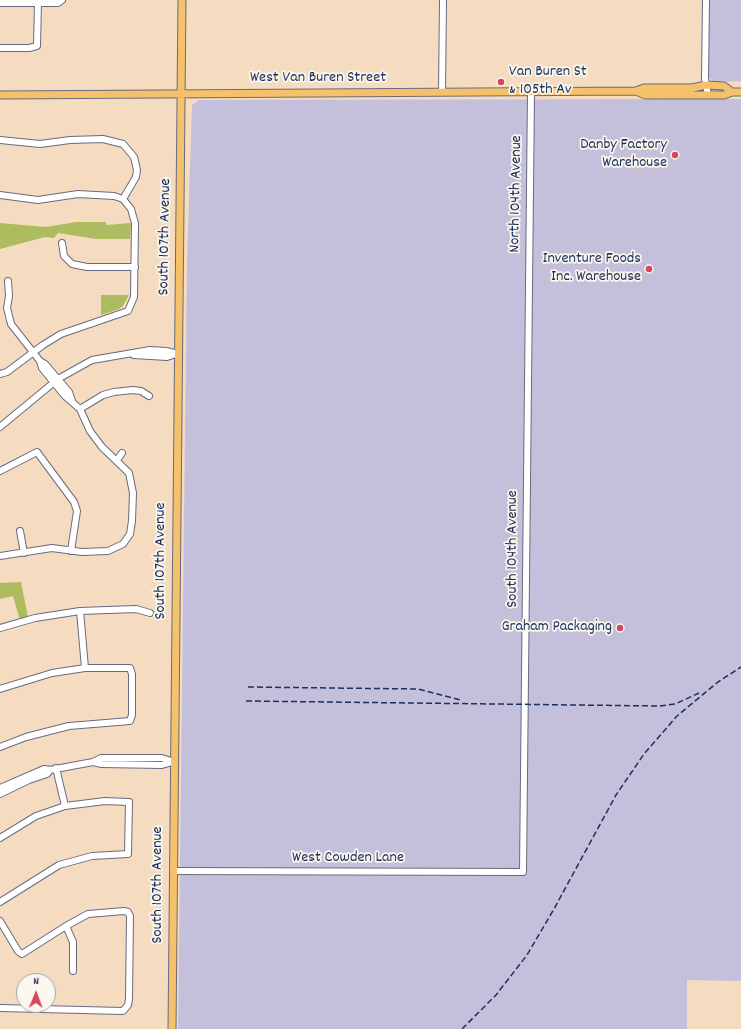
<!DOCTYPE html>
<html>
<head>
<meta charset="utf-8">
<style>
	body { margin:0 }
	#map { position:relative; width:741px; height:1029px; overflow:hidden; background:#f5dbbf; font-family:Dekko,sans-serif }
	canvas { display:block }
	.north { position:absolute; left:16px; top:973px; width:40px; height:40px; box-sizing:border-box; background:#fbf7ec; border:1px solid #a1a7b3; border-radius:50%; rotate:1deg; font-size:11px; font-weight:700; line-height:16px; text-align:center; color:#1b2f5e }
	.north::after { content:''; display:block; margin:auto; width:14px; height:18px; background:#d1495b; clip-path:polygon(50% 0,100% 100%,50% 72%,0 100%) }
</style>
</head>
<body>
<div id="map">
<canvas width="741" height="1029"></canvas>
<div class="north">N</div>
</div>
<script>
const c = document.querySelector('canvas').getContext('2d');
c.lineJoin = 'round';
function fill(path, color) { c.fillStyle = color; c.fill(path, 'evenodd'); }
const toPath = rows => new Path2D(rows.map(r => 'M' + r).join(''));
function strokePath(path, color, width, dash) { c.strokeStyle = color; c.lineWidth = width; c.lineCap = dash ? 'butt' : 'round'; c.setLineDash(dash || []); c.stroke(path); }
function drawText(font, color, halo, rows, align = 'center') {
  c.font = font + ' Dekko,sans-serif'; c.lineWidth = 3.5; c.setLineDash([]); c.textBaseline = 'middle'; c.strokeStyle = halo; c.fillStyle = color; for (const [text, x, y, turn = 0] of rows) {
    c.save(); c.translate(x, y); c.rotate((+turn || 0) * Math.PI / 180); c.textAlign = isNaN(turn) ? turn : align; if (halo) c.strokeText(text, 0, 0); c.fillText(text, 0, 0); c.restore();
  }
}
const industrial = toPath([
	[703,0,741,0,741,81,715,82,702,74],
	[741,99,741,981,687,980,687,1029,178,1029,187,263,192,105,199,100]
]);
const green = toPath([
	[76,222,106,222,106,225,131,223,130,239,96,239,58,233,54,238,45,237,0,249,0,223,46,227],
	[101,295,129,295,123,306,119,309,101,315],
	[21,582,28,617,20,620,13,596,0,599,0,583]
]);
const minor = toPath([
	[706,0,705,79,708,95],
	[0,3,58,3,62,0],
	[0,48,29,48,37,46,38,3],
	[442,92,443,0],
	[0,140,40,144,70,140,103,139,123,144,134,157,137,170,136,177,123,199],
	[0,195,38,200,78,194,114,196,123,199,131,209,135,223,134,297,128,311,61,334,43,345,7,372,0,374],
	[62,243,64,256,72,264,87,267,135,267],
	[134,355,167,357,176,354],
	[40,361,45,364,69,392,72,401],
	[80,409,103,395,114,392,133,390,141,391,149,396],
	[0,427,58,379,92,360,150,350,166,351,178,354],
	[117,460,122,453],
	[0,471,37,452,74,502,77,511,71,551],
	[20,531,24,553],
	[0,556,52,548,82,552,108,551,123,544,130,534,132,521,133,493,129,473,102,447,90,431,80,409,65,396,42,368,40,361,11,324,7,308,9,296,8,281],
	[80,611,85,668],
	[0,628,35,618,80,611,136,609,150,613],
	[0,689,52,673,85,668,130,668,132,674,132,715,130,721,69,726,26,737,0,747],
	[93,762,102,764,162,765,172,762],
	[56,768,65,806],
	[0,788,44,769,50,770,93,762,101,758,162,758,174,762],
	[0,794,29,780,47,774,50,770],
	[0,838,36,816,65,806,105,801,129,802,128,854,92,856,59,865,0,902],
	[173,871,523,872,531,91],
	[0,921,18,951,22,954,66,926,88,914,124,911,128,912,130,916,129,999,128,1005,123,1011,0,1008],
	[66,926,73,942,73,971]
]);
const major = toPath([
	[636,91,645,95,724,95,732,92,741,92],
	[0,95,636,91,644,88,692,88,706,85,724,86,732,92],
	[172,1029,182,0]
]);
const rail = toPath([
	[248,687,418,689,461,700],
	[246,701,660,706,675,704,699,693],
	[462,1029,496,995,527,955,554,909,616,795,644,754,677,716,718,682,741,667]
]);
const markers = [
	[501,82,4,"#d1495b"],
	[675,155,4,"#d1495b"],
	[649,269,4,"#d1495b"],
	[620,628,4,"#d1495b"]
];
const poiNames = [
	["Van Buren St",509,73,"left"],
	["& 105th Av",509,91,"left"],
	["Danby Factory",667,146],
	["Warehouse",667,164],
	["Inventure Foods",641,260],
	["Inc. Warehouse",641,278],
	["Graham Packaging",612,628]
];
const streetNames = [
	["West Van Buren Street",318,79],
	["North 104th Avenue",517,194,-89],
	["South 107th Avenue",166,237,-89],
	["South 104th Avenue",514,549,-90],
	["South 107th Avenue",162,561,-90],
	["West Cowden Lane",348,859],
	["South 107th Avenue",159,885,-90]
];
fill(industrial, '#c4c0db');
fill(green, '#adbc5f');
strokePath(minor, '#676b80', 8);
strokePath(major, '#676b80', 9);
strokePath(minor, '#fff', 6);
strokePath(major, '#f5c16b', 7);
strokePath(rail, '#1b2f5e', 1.5, [6, 3]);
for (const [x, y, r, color] of markers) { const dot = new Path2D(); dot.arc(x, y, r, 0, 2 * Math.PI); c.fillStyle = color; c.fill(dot); strokePath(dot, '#fbf7ec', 1.5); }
drawText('16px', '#1b2f5e', '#fbf7ec', poiNames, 'right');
drawText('16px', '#1b2f5e', '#fbf7ec', streetNames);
</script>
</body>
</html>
